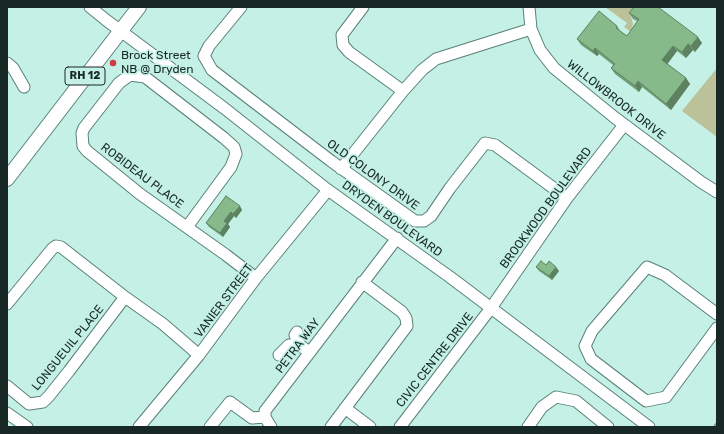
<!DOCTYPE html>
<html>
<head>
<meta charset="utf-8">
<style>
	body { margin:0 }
	#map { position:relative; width:724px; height:434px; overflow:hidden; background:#c4f0e5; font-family:Rubik,sans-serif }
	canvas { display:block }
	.frame { position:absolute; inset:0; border:8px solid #182925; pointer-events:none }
</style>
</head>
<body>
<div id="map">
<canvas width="724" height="434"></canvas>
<div class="frame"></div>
</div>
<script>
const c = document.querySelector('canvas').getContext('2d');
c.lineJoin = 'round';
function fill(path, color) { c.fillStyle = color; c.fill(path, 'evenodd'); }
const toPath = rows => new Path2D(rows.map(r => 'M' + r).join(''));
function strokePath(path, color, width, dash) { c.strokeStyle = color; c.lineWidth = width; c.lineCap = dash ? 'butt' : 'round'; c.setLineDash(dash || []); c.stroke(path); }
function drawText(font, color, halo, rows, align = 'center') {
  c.font = font + ' Rubik,sans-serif'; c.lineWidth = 3.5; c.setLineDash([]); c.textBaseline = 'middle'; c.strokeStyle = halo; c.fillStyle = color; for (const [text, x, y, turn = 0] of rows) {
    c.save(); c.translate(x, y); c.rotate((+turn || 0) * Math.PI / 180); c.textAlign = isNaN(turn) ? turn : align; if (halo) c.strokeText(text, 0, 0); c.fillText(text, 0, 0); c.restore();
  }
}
const green = toPath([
	[605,7,635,7,630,13,633,24,631,32,624,27,627,23],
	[717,68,717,137,682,111]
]);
const minor = toPath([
	[90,7,106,20,224,108,328,190,450,277,649,427],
	[241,7,209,46,204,56,212,70,331,161,415,221,424,221,431,216,450,188,485,143,495,145,567,198],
	[363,7,342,35,343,45,349,52,403,91],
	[529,7,531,29,540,50,554,68,614,117,701,182,717,192],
	[7,63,13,68,24,87],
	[341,169,403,91,422,70,436,59,531,29],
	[187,227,231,167,236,154,234,147,224,138,145,77,130,75,119,83,84,128,82,133,83,146,87,151,140,194,226,255,256,278],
	[7,304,52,249,56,246,61,247,125,297,163,324,199,355],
	[717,314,665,275,647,267,592,331,585,346,591,359,646,401,666,397,717,328],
	[297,332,295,335,297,341,301,346],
	[279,355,289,345,301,346,309,352],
	[7,386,29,404,43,402,49,396,69,371,125,297],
	[345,408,370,427],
	[7,413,27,427],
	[139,427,199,355,256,278,328,190],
	[210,427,230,402,252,418,265,417],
	[271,427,265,417,265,411,397,238],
	[331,427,407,326,406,318,402,312,362,282],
	[400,427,491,308,567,198,624,125],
	[528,427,542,407,556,397,576,401,608,427]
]);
const major = toPath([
	[7,179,139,7]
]);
const wall = toPath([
	[629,13,702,43,695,52,693,50,686,58,677,51,667,64,686,78,690,84,671,110,642,87,639,92,615,74,611,68,613,65,599,54,597,56,581,45,577,39,617,26,621,32,627,36,637,21,633,19],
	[226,196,242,210,236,218,234,216,228,224,230,227,223,237,209,227,206,223],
	[546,265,559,271,552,280,539,271,536,267]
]);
const shadedWall = toPath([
	[698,37,702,43,695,52,691,46],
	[688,44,693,50,686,58,682,52],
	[673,46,677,51,666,66,662,60],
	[595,48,599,54,597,56,593,51],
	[686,78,690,84,671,110,666,104],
	[638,81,642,87,639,92,635,86],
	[240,206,242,210,236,218,233,214],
	[231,212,234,216,228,224,230,227,223,237,220,233,224,221],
	[556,267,559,271,552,280,549,276]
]);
const building = toPath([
	[634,7,658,7,698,37,691,46,688,44,682,52,673,46,662,60,686,78,666,104,638,81,635,86,611,68,615,64,595,48,593,51,577,39,599,11,617,26,616,28,627,36,639,19,629,13,634,7],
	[226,196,240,206,233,214,231,212,224,221,227,223,220,233,206,223,226,196],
	[541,261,546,265,549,261,556,267,549,276,536,267,541,261],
	[717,422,717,427,715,427,714,426,717,422]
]);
const markers = [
	[113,63,4,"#cd3d43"]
];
const shields = [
	[85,76,40]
];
const shieldNames = [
	["RH 12",85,76]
];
const poiNames = [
	["Brock Street",121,56],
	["NB @ Dryden",121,70]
];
const streetNames = [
	["WILLOWBROOK DRIVE",616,100,38],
	["OLD COLONY DRIVE",373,175,36],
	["ROBIDEAU PLACE",142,176,37],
	["BROOKWOOD BOULEVARD",546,208,-54],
	["DRYDEN BOULEVARD",392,219,36],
	["VANIER STREET",224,301,-53],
	["PETRA WAY",298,346,-53],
	["LONGUEUIL PLACE",68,348,-51],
	["CIVIC CENTRE DRIVE",435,360,-52]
];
fill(green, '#bbc299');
strokePath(minor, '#598178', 13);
strokePath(major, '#598178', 16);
strokePath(minor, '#fff', 11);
strokePath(major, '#fff', 14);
fill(wall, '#73a078');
fill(shadedWall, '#5e8261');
fill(building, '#86ba8b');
strokePath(building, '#5e8261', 1);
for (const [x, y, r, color] of markers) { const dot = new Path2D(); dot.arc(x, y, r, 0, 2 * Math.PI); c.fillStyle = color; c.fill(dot); strokePath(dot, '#c4f0e5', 1.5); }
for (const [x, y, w] of shields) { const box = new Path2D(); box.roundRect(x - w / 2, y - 9, w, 18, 3); c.fillStyle = '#c4f0e5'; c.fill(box); strokePath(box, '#182925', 1); }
drawText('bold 11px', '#182925', null, shieldNames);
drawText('12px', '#182925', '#c4f0e5', poiNames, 'left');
drawText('12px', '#182925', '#c4f0e5', streetNames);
</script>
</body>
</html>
